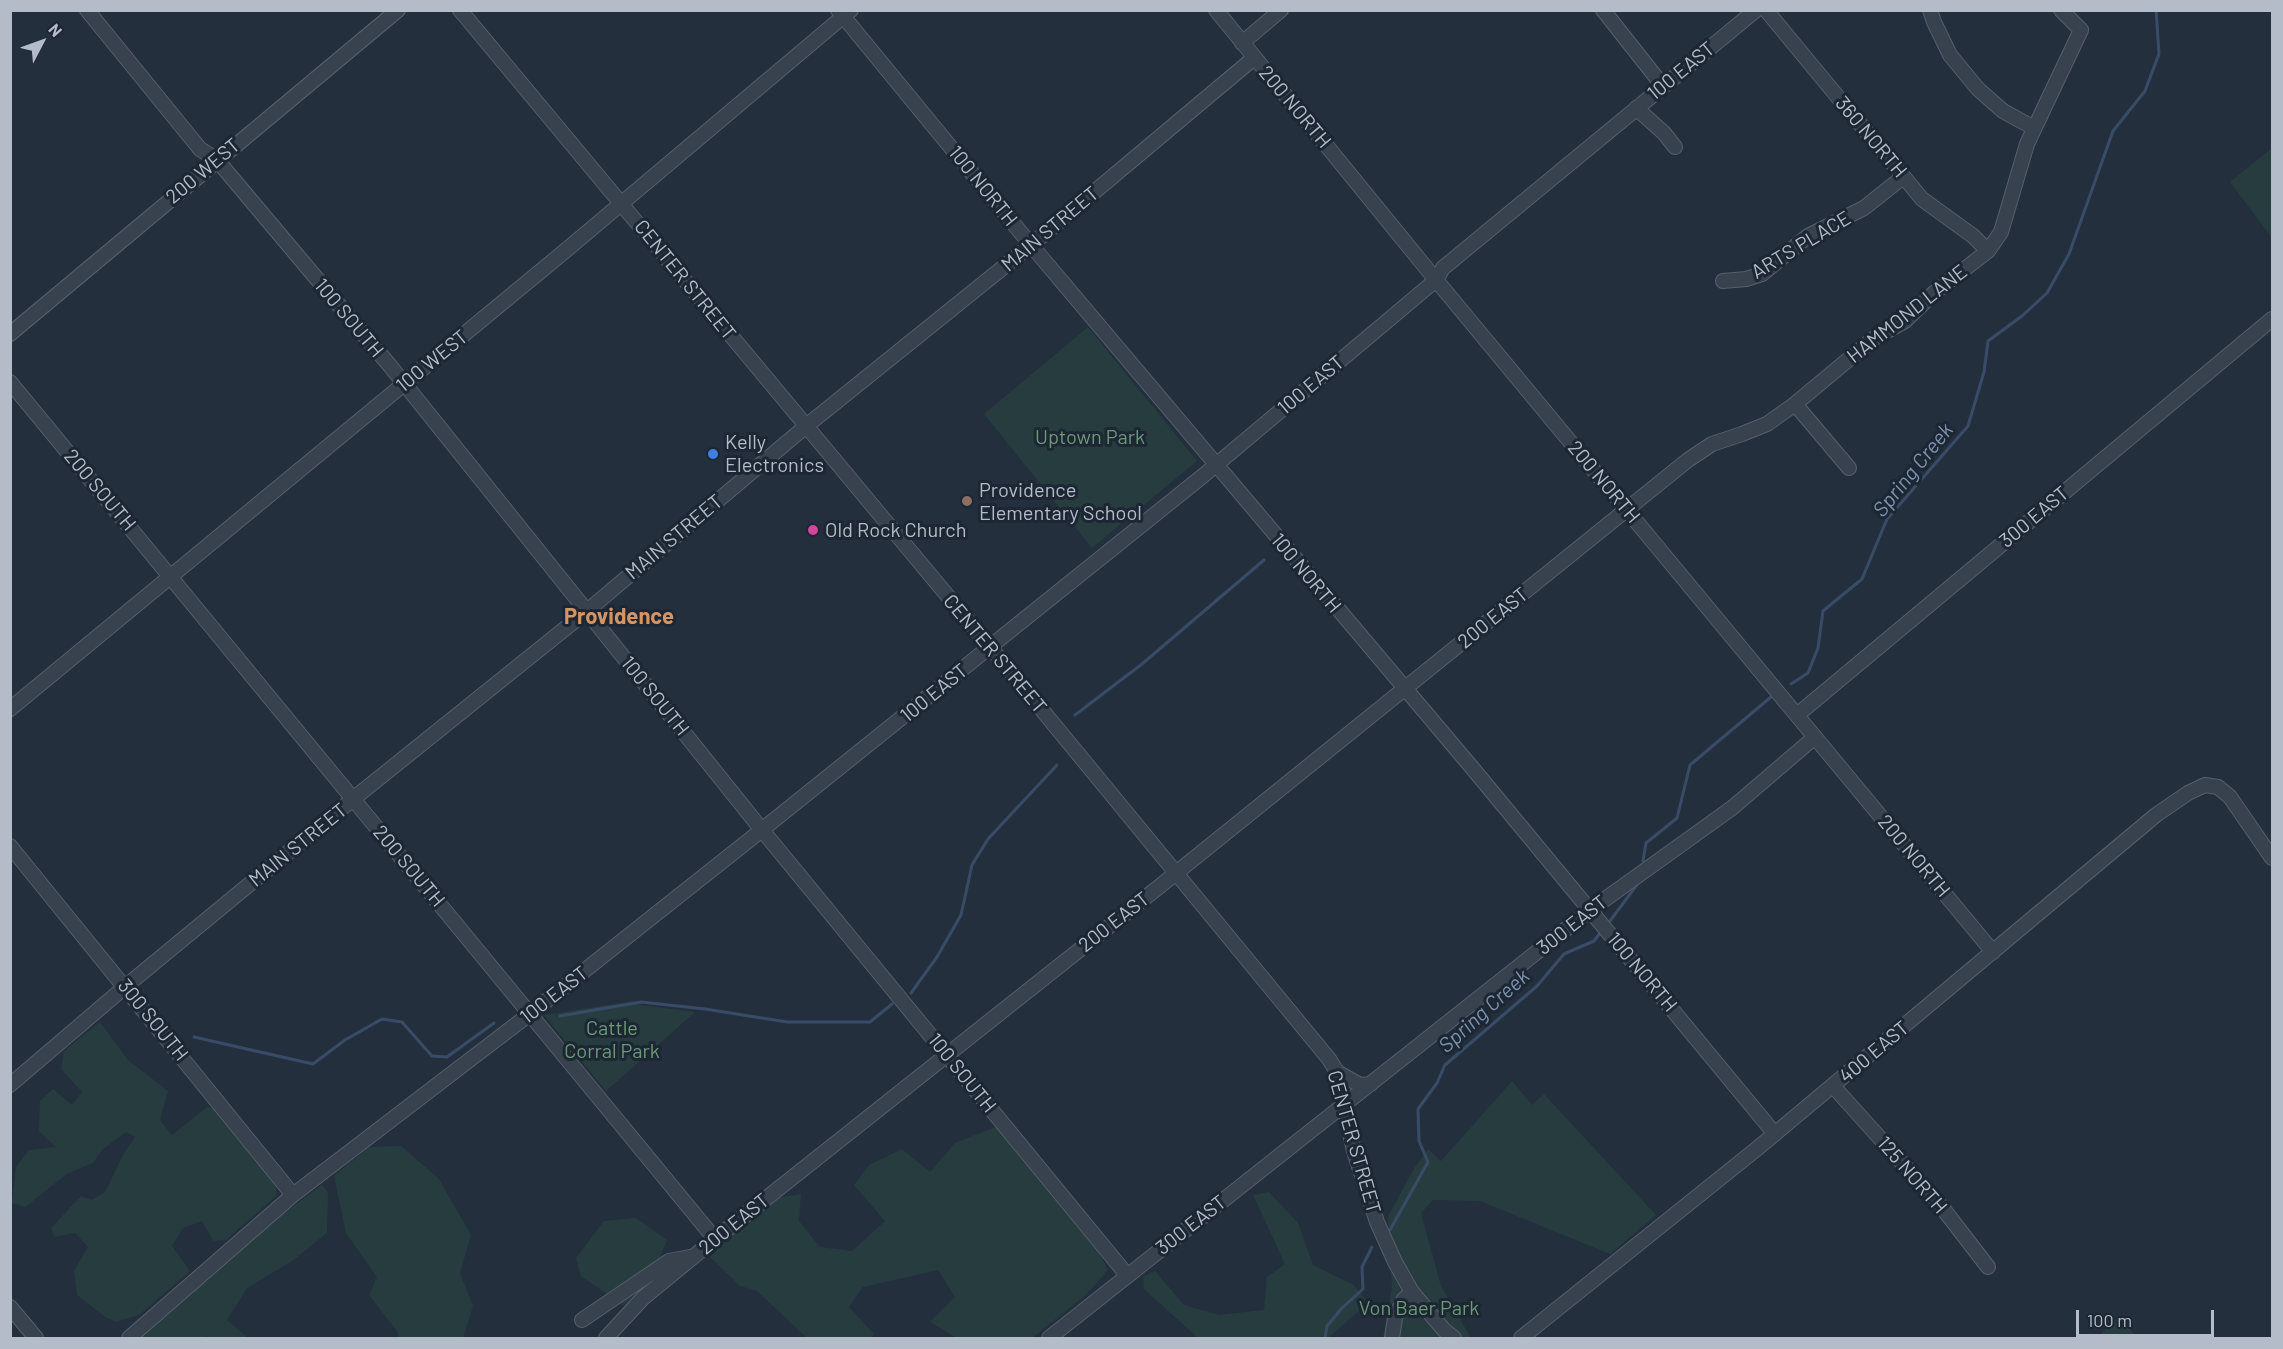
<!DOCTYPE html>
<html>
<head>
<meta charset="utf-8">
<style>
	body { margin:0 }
	#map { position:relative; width:2283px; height:1349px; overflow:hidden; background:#242f3e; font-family:Barlow,sans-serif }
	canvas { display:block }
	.frame { position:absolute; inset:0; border:12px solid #b4bcc9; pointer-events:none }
	.north { position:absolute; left:12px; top:12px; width:60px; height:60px; -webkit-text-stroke:4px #1d2633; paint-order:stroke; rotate:49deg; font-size:16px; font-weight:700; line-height:24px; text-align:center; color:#b4bcc9 }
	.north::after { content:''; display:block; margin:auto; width:21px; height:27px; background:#b4bcc9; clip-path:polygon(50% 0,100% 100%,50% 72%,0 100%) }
	.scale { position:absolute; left:2076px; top:1310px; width:138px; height:27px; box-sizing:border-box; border:3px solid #b4bcc9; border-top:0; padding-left:8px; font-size:18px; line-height:21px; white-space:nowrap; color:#b4bcc9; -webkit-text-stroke:4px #1d2633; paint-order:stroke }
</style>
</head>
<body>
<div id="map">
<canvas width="2283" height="1349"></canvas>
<div class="frame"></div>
<div class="north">N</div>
<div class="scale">100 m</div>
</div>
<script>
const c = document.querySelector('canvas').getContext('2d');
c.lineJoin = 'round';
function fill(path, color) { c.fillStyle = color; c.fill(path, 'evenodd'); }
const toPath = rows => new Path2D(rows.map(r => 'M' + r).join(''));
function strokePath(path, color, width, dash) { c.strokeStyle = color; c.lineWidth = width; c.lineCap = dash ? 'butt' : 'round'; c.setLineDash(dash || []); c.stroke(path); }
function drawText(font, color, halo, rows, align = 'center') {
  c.font = font + ' Barlow,sans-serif'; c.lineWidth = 6; c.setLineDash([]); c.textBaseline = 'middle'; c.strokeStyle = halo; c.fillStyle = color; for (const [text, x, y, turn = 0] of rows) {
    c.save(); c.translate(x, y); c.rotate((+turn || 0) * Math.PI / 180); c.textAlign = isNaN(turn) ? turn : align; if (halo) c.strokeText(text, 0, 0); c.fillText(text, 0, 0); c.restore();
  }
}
const green = toPath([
	[2272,148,2272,238,2230,182],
	[1088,327,1197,461,1092,548,984,414],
	[633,1001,641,1005,695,1012,606,1091,544,1015],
	[100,1022,128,1060,168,1091,160,1120,172,1135,207,1107,222,1109,275,1178,277,1195,226,1240,213,1241,202,1221,183,1228,172,1246,190,1271,139,1315,116,1322,104,1316,77,1295,74,1271,88,1247,75,1233,54,1237,51,1228,81,1196,92,1200,105,1192,124,1153,135,1137,126,1132,102,1150,93,1163,67,1174,25,1207,12,1203,16,1167,29,1150,56,1147,39,1131,40,1101,53,1089,72,1105,82,1092,61,1069,64,1051],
	[1512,1081,1532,1105,1544,1094,1656,1215,1610,1254,1480,1201,1433,1200,1421,1213,1441,1286,1471,1338,1383,1338,1392,1288,1388,1216,1415,1167,1428,1149,1441,1161],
	[1001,1125,1088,1231,1108,1270,1086,1295,1032,1338,957,1338,930,1322,955,1297,938,1270,863,1287,849,1307,874,1334,871,1338,807,1338,757,1291,740,1286,710,1257,764,1200,801,1194,799,1221,820,1247,852,1251,885,1221,854,1185,869,1165,902,1149,930,1172,955,1143],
	[401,1146,439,1179,471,1235,460,1273,473,1306,463,1338,399,1338,397,1331,369,1295,377,1277,346,1233,334,1176,369,1147],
	[322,1185,328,1192,327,1233,292,1261,247,1288,227,1320,248,1338,209,1338,207,1336,205,1338,132,1338,192,1281],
	[1269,1192,1298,1223,1313,1265,1354,1285,1368,1303,1328,1338,1198,1338,1144,1289,1143,1277,1155,1271,1184,1305,1219,1315,1264,1310,1267,1277,1285,1264,1253,1195],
	[636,1218,667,1240,650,1283,624,1306,581,1276,576,1258,604,1221],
	[2119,1317,2136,1336,2134,1338,2096,1338]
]);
const stream = toPath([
	[1791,684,1808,673,1818,648,1823,611,1862,579,1887,519,1968,426,1984,372,1988,341,2022,316,2047,293,2069,254,2113,131,2145,91,2159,54,2156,10],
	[1075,715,1142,664,1264,560],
	[1643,861,1646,843,1677,818,1690,765,1771,697],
	[1610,921,1639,882],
	[911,993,937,957,961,915,972,865,988,839,1057,765],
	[560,1016,641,1002,705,1009,787,1022,870,1022,892,1004],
	[194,1037,313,1064,345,1040,382,1019,402,1022,432,1056,447,1057,494,1023],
	[1390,1230,1428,1162,1419,1141,1418,1109,1437,1083,1445,1065,1537,986,1564,954,1594,941,1600,933],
	[1325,1338,1327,1326,1342,1308,1363,1289,1362,1267,1372,1247]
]);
const minor = toPath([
	[87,10,200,149,217,160,391,367,762,830,1127,1275],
	[460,10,991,648,1329,1059,1337,1072,1354,1151,1377,1222,1395,1262,1412,1292,1444,1330,1454,1338],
	[838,10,1031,245,1474,770,1775,1134],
	[1216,10,1427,269,1993,952],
	[1603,10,1663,86],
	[1766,10,1922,199,1973,236,1988,251],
	[1930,10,1934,22,1950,55,1978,89,2003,111,2034,128],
	[1242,43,1281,10],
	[1636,108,1664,133,1675,147],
	[1723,281,1746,279,1762,274,1808,236,1864,208,1903,177],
	[10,334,398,10],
	[10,382,715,1239],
	[1795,404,1849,468],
	[10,709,565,251,851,10],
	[1797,715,2272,319],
	[10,846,293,1195],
	[1337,1072,1360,1085,1371,1084],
	[10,1085,126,986,353,799,587,611,805,427,1031,245,1254,58],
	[1833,1086,1941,1206,1988,1267],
	[10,1307,36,1338],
	[582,1320,669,1261,690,1257],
	[129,1338,293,1195,531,1013,748,841,1204,475,1436,280,1443,268,1756,10],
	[606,1338,643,1298,715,1239,1160,886,1688,460,1712,444,1742,434,1767,424,1795,404,1873,339,1905,321,1935,292,1988,251,2001,232,2027,144,2081,30,2061,10],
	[1049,1338,1590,910,1732,808,1815,737],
	[1392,1338,1395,1318,1404,1299,1412,1292],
	[1521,1338,1759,1147,2156,815,2188,793,2205,785,2218,787,2230,797,2272,858]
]);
const markers = [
	[713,454,6,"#3f7fe0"],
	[967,501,6,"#8d6e63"],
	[813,530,6,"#d1479c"]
];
const streetNames = [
	["100 EAST",1681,71,-39],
	["200 NORTH",1295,107,50],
	["360 NORTH",1871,137,50],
	["200 WEST",203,171,-40],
	["100 NORTH",983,186,51],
	["MAIN STREET",1050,229,-40],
	["ARTS PLACE",1801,245,-31],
	["CENTER STREET",685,280,51],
	["HAMMOND LANE",1907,314,-38],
	["100 SOUTH",349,318,50],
	["100 WEST",432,361,-39],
	["100 EAST",1311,385,-40],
	["200 NORTH",1604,482,50],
	["200 SOUTH",100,490,50],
	["300 EAST",2034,517,-40],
	["MAIN STREET",674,537,-40],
	["100 NORTH",1306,573,50],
	["200 EAST",1493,618,-39],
	["CENTER STREET",995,654,50],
	["100 EAST",934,693,-39],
	["100 SOUTH",655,696,51],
	["MAIN STREET",298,845,-39],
	["200 NORTH",1914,856,50],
	["200 SOUTH",409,866,50],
	["200 EAST",1114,922,-38],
	["300 EAST",1572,925,-38],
	["100 NORTH",1642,972,50],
	["100 EAST",554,995,-38],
	["300 SOUTH",153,1020,51],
	["400 EAST",1874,1052,-40],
	["100 SOUTH",962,1073,51],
	["CENTER STREET",1354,1142,74],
	["125 NORTH",1912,1175,49],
	["200 EAST",734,1224,-39],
	["300 EAST",1191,1225,-38]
];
const parkNames = [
	["Uptown Park",1090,437],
	["Cattle",612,1028],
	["Corral Park",612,1051],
	["Von Baer Park",1419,1308]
];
const poiNames = [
	["Kelly",725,442],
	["Electronics",725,465],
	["Providence",979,490],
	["Elementary School",979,513],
	["Old Rock Church",825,530]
];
const waterNames = [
	["Spring Creek",1913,470,-51],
	["Spring Creek",1484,1011,-42]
];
const quarterNames = [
	["Providence",619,617]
];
fill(green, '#263c3f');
strokePath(stream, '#394c67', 3);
strokePath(minor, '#565f6c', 16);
strokePath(minor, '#38414e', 14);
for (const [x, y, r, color] of markers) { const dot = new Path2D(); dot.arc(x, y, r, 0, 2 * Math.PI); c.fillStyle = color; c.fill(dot); strokePath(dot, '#1d2633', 2); }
drawText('20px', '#b4bcc9', '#1d2633', streetNames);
drawText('20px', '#6b9a76', '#1d2633', parkNames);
drawText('20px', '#b4bcc9', '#1d2633', poiNames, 'left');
drawText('italic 21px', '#7c92b1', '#1d2633', waterNames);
drawText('bold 22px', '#d59563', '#1d2633', quarterNames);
</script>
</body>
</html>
